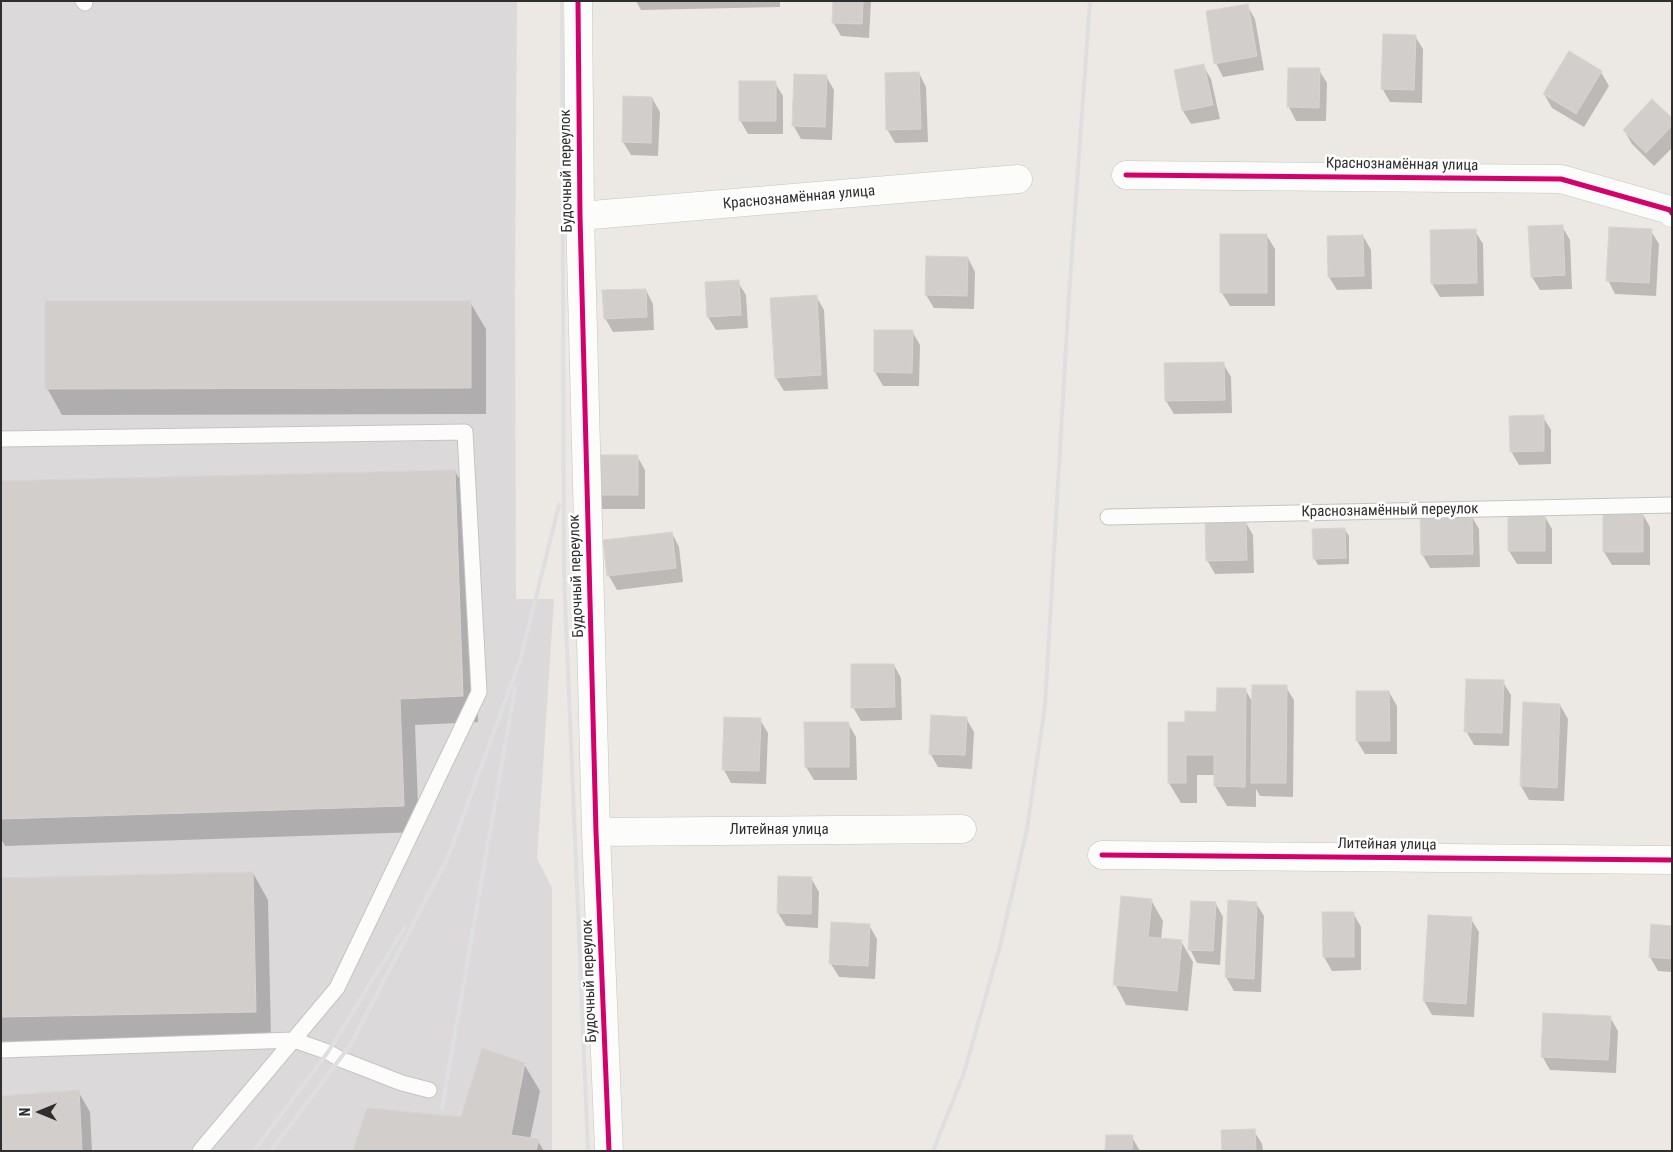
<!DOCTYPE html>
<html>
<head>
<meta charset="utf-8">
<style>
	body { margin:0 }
	#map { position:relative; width:1673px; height:1152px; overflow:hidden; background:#ece8e4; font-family:"Roboto Condensed",sans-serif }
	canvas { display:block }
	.frame { position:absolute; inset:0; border:2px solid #2e2e2e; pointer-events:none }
	.north { position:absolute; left:15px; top:1087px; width:50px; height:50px; -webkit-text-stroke:4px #fff; paint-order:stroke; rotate:270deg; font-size:14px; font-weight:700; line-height:20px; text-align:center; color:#2e2e2e }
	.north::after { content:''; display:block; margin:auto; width:18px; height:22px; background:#2e2e2e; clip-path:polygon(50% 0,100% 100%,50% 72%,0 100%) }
</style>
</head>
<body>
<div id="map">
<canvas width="1673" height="1152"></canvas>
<div class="frame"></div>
<div class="north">N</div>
</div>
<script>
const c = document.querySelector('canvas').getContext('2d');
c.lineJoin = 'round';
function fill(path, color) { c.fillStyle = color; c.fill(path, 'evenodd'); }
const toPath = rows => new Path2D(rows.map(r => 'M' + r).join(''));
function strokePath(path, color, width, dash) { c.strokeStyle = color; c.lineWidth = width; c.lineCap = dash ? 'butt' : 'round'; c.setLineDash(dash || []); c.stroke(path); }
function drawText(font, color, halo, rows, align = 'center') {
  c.font = font + ' "Roboto Condensed",sans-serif'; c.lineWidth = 5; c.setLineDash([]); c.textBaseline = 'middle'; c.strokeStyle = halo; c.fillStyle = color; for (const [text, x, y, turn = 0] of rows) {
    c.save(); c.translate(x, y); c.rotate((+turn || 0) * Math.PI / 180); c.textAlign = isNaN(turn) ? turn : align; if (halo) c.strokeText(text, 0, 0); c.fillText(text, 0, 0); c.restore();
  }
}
const industrial = toPath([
	[1,1,517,1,515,288,516,599,554,599,537,858,552,888,552,1151,1,1151]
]);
const shadow = toPath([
	[636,1,780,1,780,7,641,10],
	[834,1,871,1,869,38,841,36,833,22],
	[1247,5,1255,19,1264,70,1223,77,1216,63],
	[1415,36,1423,49,1422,103,1390,102,1382,88],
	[1203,65,1211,79,1220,119,1191,124,1183,111,1175,71],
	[1319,70,1327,83,1326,121,1296,121,1289,107],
	[1601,72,1609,86,1584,127,1552,108,1544,94],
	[919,73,926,87,928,142,895,143,887,129],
	[826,76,834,90,832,140,801,139,793,125],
	[775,83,783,96,783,134,748,134,740,120],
	[652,98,660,112,658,156,631,155,623,142],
	[1672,120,1672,148,1654,166,1632,144,1624,130],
	[1562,226,1570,240,1572,289,1540,290,1532,277],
	[1475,231,1483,244,1484,296,1440,297,1432,284],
	[1651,231,1659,244,1656,296,1615,294,1608,280],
	[1267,236,1275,249,1275,306,1230,306,1222,293],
	[1363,236,1371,250,1372,289,1337,290,1329,277],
	[968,258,975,272,974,309,934,308,926,295],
	[738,282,746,295,748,328,716,330,708,317],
	[646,290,653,304,654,330,613,332,605,318],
	[816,296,824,310,828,389,784,391,776,378],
	[470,302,486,329,486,414,62,415,47,388],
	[912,331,920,345,919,386,883,386,875,372],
	[1223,363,1231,377,1232,413,1174,414,1166,401],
	[1543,417,1551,430,1551,464,1519,465,1511,451],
	[637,456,645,470,645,509,601,509,593,495],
	[455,471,470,498,478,722,415,725,419,832,5,846,1,839,1,482],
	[1642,513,1650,527,1650,565,1612,565,1604,552],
	[1471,515,1479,529,1480,567,1430,568,1422,554],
	[1544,515,1552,529,1552,564,1517,564,1509,551],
	[1245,521,1253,535,1254,573,1215,574,1207,560],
	[1345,530,1349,536,1349,564,1318,565,1314,558],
	[672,533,679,547,683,582,617,590,609,576,605,541],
	[894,665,901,678,902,720,861,721,853,707],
	[1503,682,1511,695,1509,746,1474,745,1466,731],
	[1286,687,1294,700,1293,797,1260,796,1256,789,1256,807,1227,806,1215,786,1215,775,1197,775,1197,803,1181,803,1169,783,1186,723,1218,713,1245,689,1253,703],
	[1389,692,1397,706,1397,754,1365,754,1357,741],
	[1524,704,1560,705,1568,719,1564,801,1529,800,1521,786],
	[966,718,974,732,972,769,938,767,930,753],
	[760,720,768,733,766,784,731,783,724,770],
	[848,723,856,737,857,780,814,780,806,767],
	[253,873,268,900,271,1038,1,1044,1,879],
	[811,878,819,892,818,928,786,926,778,913],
	[1151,900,1163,921,1161,939,1181,941,1193,962,1188,1011,1126,1005,1115,984],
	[1256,903,1264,916,1261,992,1234,991,1226,977],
	[1216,904,1223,917,1220,965,1197,963,1190,949],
	[1353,913,1361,927,1361,970,1332,971,1324,957,1323,914],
	[1429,916,1471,919,1479,932,1474,1017,1432,1015,1424,1001],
	[869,925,877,939,875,979,839,977,831,964],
	[1672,927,1672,972,1658,971,1650,957],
	[1610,1017,1618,1031,1616,1073,1550,1070,1542,1056],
	[524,1064,540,1091,530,1139,538,1141,544,1151,355,1151,462,1118],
	[78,1091,90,1112,92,1151,1,1151],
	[1254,1131,1262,1144,1263,1151,1223,1151],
	[1132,1137,1140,1151,1106,1151]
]);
const building = toPath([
	[833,1,863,1,862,24,832,23,833,1],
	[1248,4,1257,56,1214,64,1206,11,1248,4],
	[1383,34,1416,35,1414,90,1381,89,1383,34],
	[1569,51,1602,71,1576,114,1543,94,1569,51],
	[1204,64,1213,105,1182,111,1174,70,1204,64],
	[1288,68,1320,68,1319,108,1287,107,1288,68],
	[919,72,921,129,886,130,885,73,919,72],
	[794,74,827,75,825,127,792,126,794,74],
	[739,81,776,81,776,121,739,121,739,81],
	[623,96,652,97,651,143,622,142,623,96],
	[1652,99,1672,118,1672,126,1646,153,1623,130,1652,99],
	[1563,225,1565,275,1531,277,1528,226,1563,225],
	[1609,227,1652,229,1649,283,1606,281,1609,227],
	[1476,229,1477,283,1431,284,1430,230,1476,229],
	[1220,234,1267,234,1267,293,1220,293,1220,234],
	[1363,235,1364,276,1328,277,1327,236,1363,235],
	[926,256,968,257,967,296,925,295,926,256],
	[739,280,741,315,707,317,705,282,739,280],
	[646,289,647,317,604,319,602,290,646,289],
	[817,295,821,375,775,378,770,298,817,295],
	[45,301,471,301,471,388,45,389,45,301],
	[874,330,913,330,912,373,874,372,874,330],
	[1224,362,1225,400,1165,401,1164,363,1224,362],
	[1544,415,1544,451,1510,452,1509,416,1544,415],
	[592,455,638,455,638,495,592,495,592,455],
	[455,470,463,696,400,699,404,806,1,819,1,481,455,470],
	[1603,512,1643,512,1643,552,1603,552,1603,512],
	[1472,514,1473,554,1421,555,1420,515,1472,514],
	[1508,514,1545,514,1545,551,1508,551,1508,514],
	[1246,520,1247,560,1206,561,1205,521,1246,520],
	[1345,528,1346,558,1313,559,1312,529,1345,528],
	[672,532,676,568,607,576,603,540,672,532],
	[851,664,894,664,895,707,851,708,851,664],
	[1466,679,1504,680,1502,733,1464,732,1466,679],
	[1252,685,1287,685,1286,783,1251,783,1252,685],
	[1217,688,1246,688,1245,787,1214,786,1214,755,1186,755,1186,783,1168,783,1168,722,1185,722,1185,711,1216,712,1217,688],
	[1356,691,1389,691,1390,741,1356,741,1356,691],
	[1523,702,1560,704,1557,788,1520,786,1523,702],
	[931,715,967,717,965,755,929,754,931,715],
	[724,717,761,718,759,771,722,770,724,717],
	[804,722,849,722,849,767,805,767,804,722],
	[253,872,256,1012,1,1017,1,878,253,872],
	[778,876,812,877,811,914,777,913,778,876],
	[1121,896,1152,899,1148,937,1182,940,1177,991,1113,985,1121,896],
	[1228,900,1257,902,1254,979,1225,977,1228,900],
	[1191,901,1216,902,1213,951,1188,950,1191,901],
	[1322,912,1354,912,1354,957,1323,957,1322,912],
	[1428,915,1472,917,1466,1004,1423,1001,1428,915],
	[831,922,870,924,868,966,829,964,831,922],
	[1651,924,1672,926,1672,959,1649,957,1651,924],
	[1543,1013,1611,1016,1608,1060,1541,1057,1543,1013],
	[482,1048,525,1063,511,1135,539,1139,536,1151,353,1151,367,1108,461,1117,482,1048],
	[79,1090,82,1151,1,1151,1,1096,79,1090],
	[1255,1129,1256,1151,1222,1151,1221,1130,1255,1129],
	[1106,1135,1133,1135,1132,1151,1105,1151,1106,1135]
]);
const service = toPath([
	[83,1,85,3],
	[1,439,465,432,479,692,337,988,200,1151],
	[1108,517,1672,505],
	[1,1050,294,1040,328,1052,340,1059,402,1083,429,1090]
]);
const minor = toPath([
	[578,1,580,216,596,832,609,1151],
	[1126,175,1561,179,1670,210,1672,213],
	[580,216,1018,179],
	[596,832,962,829],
	[1102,855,1672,860]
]);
const rail = toPath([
	[562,1,564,575,588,1151],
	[442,1108,515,688],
	[254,1151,328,1052,405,927],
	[271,1151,351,1044,448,857,520,661,559,505],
	[933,1151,964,1073,1000,946,1027,829,1045,705,1069,296,1090,1]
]);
const cycleway = toPath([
	[578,1,580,216,596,832,609,1151],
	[1126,175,1561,179,1670,210,1672,213],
	[1102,855,1672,860]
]);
const streetNames = [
	["Краснознамённая улица",1402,165,1],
	["Будочный переулок",567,171,-91],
	["Краснознамённая улица",799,198,-5],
	["Краснознамённый переулок",1390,511,-1],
	["Будочный переулок",577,576,-92],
	["Литейная улица",779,830],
	["Литейная улица",1387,845,1],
	["Будочный переулок",590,981,-92]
];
fill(industrial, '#dcd9db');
fill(shadow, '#0003');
fill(building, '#d1cecb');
strokePath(building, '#d7d4d0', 1);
strokePath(service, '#c5c4c5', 17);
strokePath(minor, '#c5c4c5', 29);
strokePath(service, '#fcfcfb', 15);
strokePath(minor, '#fcfcfb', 28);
strokePath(rail, '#dfdfe1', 4);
strokePath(cycleway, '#d6006c', 5);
drawText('15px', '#2e2e2e', '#fff', streetNames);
</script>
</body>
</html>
